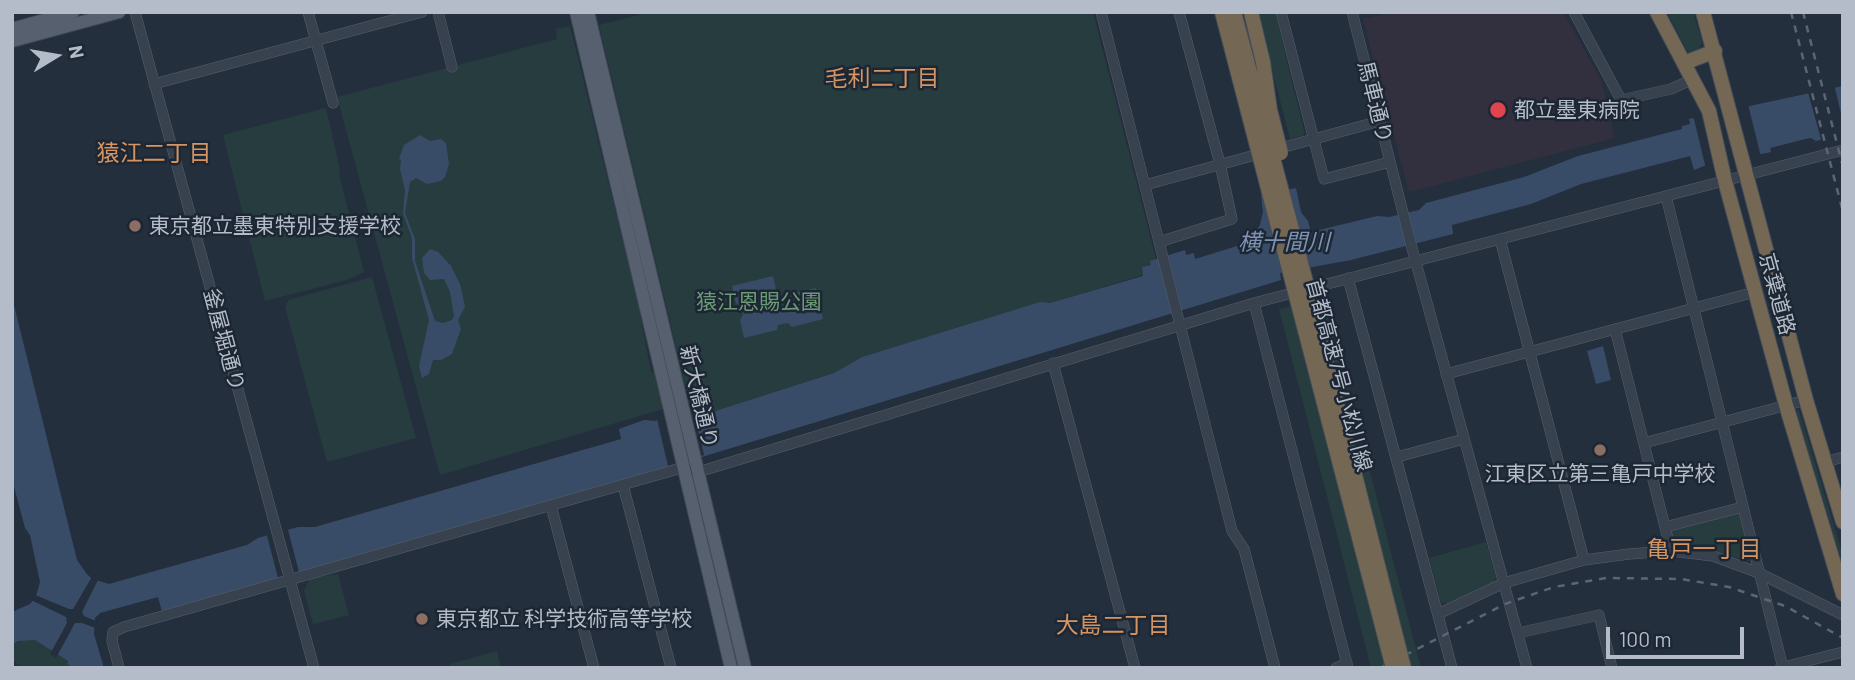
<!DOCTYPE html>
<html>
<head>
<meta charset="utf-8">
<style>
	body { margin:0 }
	#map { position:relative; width:1855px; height:680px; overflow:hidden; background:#242f3e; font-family:Barlow,sans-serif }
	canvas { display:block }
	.frame { position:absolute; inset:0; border:14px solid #b4bcc9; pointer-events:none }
	.north { position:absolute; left:21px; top:21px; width:70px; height:70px; -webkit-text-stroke:5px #1d2633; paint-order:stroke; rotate:79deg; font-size:19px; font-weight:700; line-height:28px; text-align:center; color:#b4bcc9 }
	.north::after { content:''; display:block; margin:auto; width:24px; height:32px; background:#b4bcc9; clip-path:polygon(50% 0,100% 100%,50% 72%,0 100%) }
	.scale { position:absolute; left:1606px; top:627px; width:138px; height:32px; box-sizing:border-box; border:4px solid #b4bcc9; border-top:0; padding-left:9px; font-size:21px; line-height:24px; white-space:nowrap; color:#b4bcc9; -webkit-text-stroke:5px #1d2633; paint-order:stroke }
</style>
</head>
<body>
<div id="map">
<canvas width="1855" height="680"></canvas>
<div class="frame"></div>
<div class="north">N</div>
<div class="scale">100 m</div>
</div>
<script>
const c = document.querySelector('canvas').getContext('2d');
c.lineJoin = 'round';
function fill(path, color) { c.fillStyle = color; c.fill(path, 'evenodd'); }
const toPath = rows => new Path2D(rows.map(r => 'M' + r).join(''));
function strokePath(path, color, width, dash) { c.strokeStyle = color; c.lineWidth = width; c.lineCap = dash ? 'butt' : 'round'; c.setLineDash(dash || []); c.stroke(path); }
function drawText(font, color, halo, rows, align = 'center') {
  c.font = font + ' Barlow,"Noto Sans JP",sans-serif'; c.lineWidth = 5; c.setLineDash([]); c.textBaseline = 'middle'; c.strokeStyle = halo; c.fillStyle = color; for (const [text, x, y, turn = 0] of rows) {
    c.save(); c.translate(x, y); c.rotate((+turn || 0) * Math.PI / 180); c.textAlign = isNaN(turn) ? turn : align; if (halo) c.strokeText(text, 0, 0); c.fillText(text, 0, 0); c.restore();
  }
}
const medical = toPath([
	[1392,12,1563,12,1602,82,1615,138,1409,192,1363,19]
]);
const green = toPath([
	[650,12,1093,12,1156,259,1151,261,1151,265,1142,267,1143,275,1050,303,1040,303,862,357,834,373,712,412,708,400,690,405,599,25],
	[1257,12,1275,12,1305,135,1290,139],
	[1667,12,1693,12,1702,41,1698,51,1688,52],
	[570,26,637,298,651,372,654,372,663,409,440,475,337,97,557,39,556,29],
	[326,108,340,170,339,174,364,272,347,280,265,301,223,135],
	[372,277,416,438,327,462,285,307,288,300],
	[1325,299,1421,668,1371,668,1279,309],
	[1799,410,1843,555,1843,566,1796,411],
	[1739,512,1742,514,1753,557,1749,561,1721,553,1674,545,1671,532,1672,528],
	[1486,542,1496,577,1494,582,1448,604,1441,602,1429,558],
	[338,574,349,615,313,624,304,591,310,578],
	[27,639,35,640,68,661,67,664,73,668,24,668,12,661,12,645],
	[497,651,501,668,451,668,450,664]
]);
const water = toPath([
	[1843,86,1843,134,1816,141,1811,138,1805,139,1770,148,1771,152,1704,166,1694,170,1690,156,1581,184,1531,204,1452,225,1453,234,1351,260,1280,273,1281,280,558,501,162,612,158,597,100,613,95,618,94,634,104,668,73,668,67,664,68,661,35,640,19,641,12,645,12,612,30,604,36,596,40,582,30,535,25,528,12,479,12,297,77,560,86,573,92,579,109,584,247,545,258,538,298,527,315,527,621,439,619,429,644,420,656,421,662,413,690,405,708,400,712,412,834,373,862,357,1040,302,1050,303,1143,276,1142,267,1151,265,1150,261,1185,250,1186,255,1194,253,1195,259,1237,246,1252,236,1260,225,1263,212,1261,195,1296,188,1301,212,1308,221,1311,232,1377,216,1389,217,1419,210,1426,203,1524,177,1578,156,1682,129,1682,126,1690,124,1689,119],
	[420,135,430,141,441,139,446,143,449,164,445,177,441,181,427,184,416,178,410,182,405,213,415,239,415,261,435,321,443,323,452,320,454,316,450,292,444,279,430,280,424,273,422,258,430,249,438,252,451,266,460,284,465,307,458,320,461,329,452,354,441,360,433,360,429,374,422,378,419,366,429,320,412,258,412,238,403,213,405,190,400,169,401,160,399,159,404,145],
	[773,276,776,289,770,296,773,307,793,303,795,293,816,288,823,319,792,327,788,323,778,325,777,330,744,338,740,320,743,315,741,306,736,303,732,286],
	[1603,346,1611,380,1596,384,1587,351]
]);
const pier = toPath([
	[1834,84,1843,122,1843,138,1822,143,1807,89],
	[1748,104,1761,157,1706,169,1693,115],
	[692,404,704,455,668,466,656,415],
	[287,526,299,572,278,578,266,532],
	[93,575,99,578,82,612,84,616,98,622,98,629,82,623,75,623,56,658,50,654,67,623,66,617,29,599,33,594,69,609,73,609]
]);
const minor = toPath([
	[135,12,314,668],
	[308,12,333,103],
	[438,12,452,67],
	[1101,12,1232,531,1244,549,1275,668],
	[1281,12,1324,179,1390,162],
	[1352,12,1412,248,1527,668],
	[1574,12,1621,100,1671,89,1693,79],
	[154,84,422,12],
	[1145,185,1380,121],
	[1666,196,1783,668],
	[1500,239,1584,560],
	[1159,242,1232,219,1220,164,1179,12],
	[1348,278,1452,668],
	[1254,303,1348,668],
	[1615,329,1671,551],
	[1053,363,1135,668],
	[1446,374,1755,292],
	[1644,443,1806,400],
	[1397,457,1464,439],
	[1826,462,1843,457],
	[623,485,671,668],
	[551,506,594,668],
	[1665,527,1743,507],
	[1438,614,1504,583,1584,560,1629,554,1671,551,1713,556,1759,573,1843,615],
	[1518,633,1599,615,1612,668],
	[119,668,112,641,113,632,124,627,678,469,697,472,708,469,1254,303,1843,150],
	[1336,668,1347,663],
	[1780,668,1843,652]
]);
const major = toPath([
	[576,12,731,668],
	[588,12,745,668],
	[12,29,73,12],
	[12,41,119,12]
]);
const highway = toPath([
	[1657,12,1709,111,1725,181,1786,405,1843,594],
	[1703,12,1806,400,1843,522],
	[1684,63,1715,51]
]);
const rail = toPath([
	[1791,12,1843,212],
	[1803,12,1843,167],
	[1380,668,1505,604,1554,587,1606,578,1681,579,1729,587,1785,606,1843,638]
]);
const highwayBridge = toPath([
	[1222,12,1393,668],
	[1234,12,1305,278,1404,668],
	[1251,12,1263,62,1270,110,1281,153]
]);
const markers = [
	[1498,110,9,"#e0444e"],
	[135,226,7,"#8d6e63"],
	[1600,450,7,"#8d6e63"],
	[422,619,7,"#8d6e63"]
];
const streetNames = [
	["馬車通り",1375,102,76],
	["京葉道路",1777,294,75],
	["釜屋堀通り",224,340,75],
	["首都高速7号小松川線",1339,375,75],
	["新大橋通り",699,397,77]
];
const poiNames = [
	["都立墨東病院",1514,110],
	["東京都立墨東特別支援学校",149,226],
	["江東区立第三亀戸中学校",1600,474,"center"],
	["東京都立 科学技術高等学校",436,619]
];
const parkNames = [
	["猿江恩賜公園",759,302]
];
const neighbourhoodNames = [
	["毛利二丁目",882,78],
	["猿江二丁目",154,153],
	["亀戸一丁目",1704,549],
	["大島二丁目",1113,625]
];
const waterNames = [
	["横十間川",1284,242]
];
fill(medical, '#32303f');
fill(green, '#263c3f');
fill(water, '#394c67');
fill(pier, '#242f3e');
strokePath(minor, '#565f6c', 11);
strokePath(major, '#414a57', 14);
strokePath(highway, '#434c59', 16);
strokePath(minor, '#38414e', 10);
strokePath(major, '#56606e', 12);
strokePath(highway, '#746855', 14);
strokePath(rail, '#5a6575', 2.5, [7, 7]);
strokePath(highwayBridge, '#434c59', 16, []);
strokePath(highwayBridge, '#746855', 14);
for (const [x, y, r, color] of markers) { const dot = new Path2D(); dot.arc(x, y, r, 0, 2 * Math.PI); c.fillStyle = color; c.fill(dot); strokePath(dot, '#1d2633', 2.5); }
drawText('21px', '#b4bcc9', '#1d2633', streetNames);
drawText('21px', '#b4bcc9', '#1d2633', poiNames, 'left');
drawText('21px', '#6b9a76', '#1d2633', parkNames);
drawText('23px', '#d59563', '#1d2633', neighbourhoodNames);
drawText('italic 23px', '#7c92b1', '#1d2633', waterNames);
</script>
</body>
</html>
